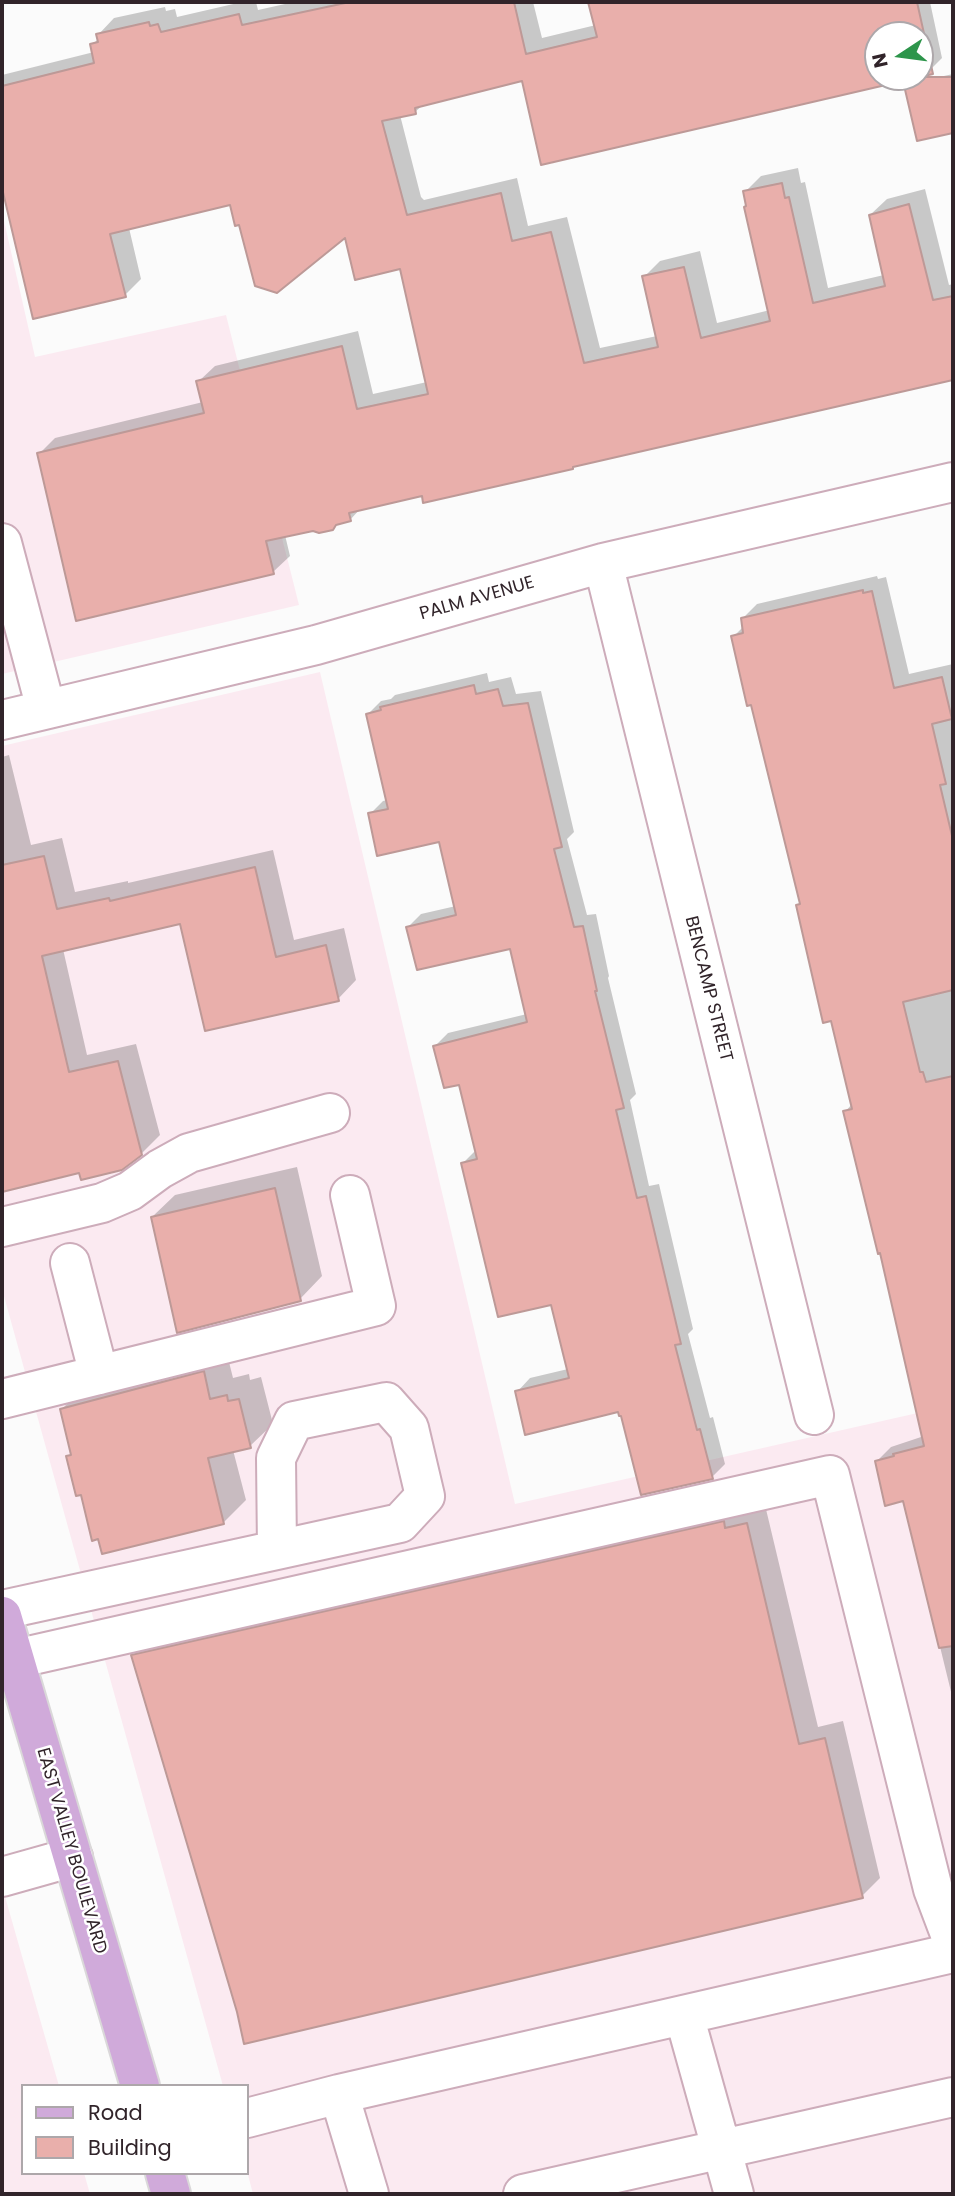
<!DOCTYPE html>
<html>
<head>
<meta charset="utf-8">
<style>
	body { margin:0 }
	#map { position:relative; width:955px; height:2196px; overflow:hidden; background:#fbfbfb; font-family:Poppins,sans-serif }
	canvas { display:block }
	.frame { position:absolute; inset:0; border:4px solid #31242a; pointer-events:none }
	.legend { position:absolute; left:21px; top:2084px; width:228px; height:91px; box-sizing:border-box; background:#fff; border:2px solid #ada7aa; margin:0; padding:9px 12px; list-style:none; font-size:21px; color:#31242a }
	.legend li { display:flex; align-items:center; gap:14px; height:35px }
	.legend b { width:35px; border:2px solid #ada7aa }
	.north { position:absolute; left:864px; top:21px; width:70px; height:70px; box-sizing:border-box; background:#fff; border:2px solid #ada7aa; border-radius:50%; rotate:257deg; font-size:19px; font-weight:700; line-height:28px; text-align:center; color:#31242a }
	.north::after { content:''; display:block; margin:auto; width:24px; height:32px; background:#2d954b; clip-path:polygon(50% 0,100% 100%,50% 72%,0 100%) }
</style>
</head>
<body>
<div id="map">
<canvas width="955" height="2196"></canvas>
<div class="frame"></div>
<ul class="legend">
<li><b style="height:9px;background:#d0aada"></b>Road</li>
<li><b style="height:19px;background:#e9afab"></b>Building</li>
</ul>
<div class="north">N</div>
</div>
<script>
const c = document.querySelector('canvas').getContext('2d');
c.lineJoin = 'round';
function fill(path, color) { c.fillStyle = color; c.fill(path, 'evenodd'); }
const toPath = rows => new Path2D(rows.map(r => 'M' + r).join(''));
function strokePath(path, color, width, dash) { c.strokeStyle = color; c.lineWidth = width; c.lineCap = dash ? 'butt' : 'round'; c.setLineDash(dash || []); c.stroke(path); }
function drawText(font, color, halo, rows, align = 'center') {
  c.font = font + ' Poppins,sans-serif'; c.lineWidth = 5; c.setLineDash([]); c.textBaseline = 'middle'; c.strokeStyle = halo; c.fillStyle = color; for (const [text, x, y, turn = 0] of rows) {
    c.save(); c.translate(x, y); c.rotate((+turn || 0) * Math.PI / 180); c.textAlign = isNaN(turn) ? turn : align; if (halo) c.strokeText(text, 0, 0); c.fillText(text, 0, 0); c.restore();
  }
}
const built = toPath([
	[2,212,35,357,226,315,299,605,2,674],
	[320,672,515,1504,953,1405,953,2194,253,2194,247,2171,247,2086,223,2086,2,1289,2,746],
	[2,1886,59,2086,23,2086,23,2173,84,2173,90,2194,2,2194]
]);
const shadow = toPath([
	[242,2,256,2,258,10,294,2,533,2,542,38,596,25,590,2,930,2,942,58,926,74,920,75,920,35,878,35,878,77,912,77,523,79,424,104,415,112,400,115,421,197,424,200,517,178,528,226,567,217,600,348,657,336,644,277,660,261,700,251,717,323,770,310,745,192,761,176,798,168,801,183,805,182,828,288,884,275,870,215,887,199,925,189,949,285,953,284,953,369,361,508,350,520,285,535,290,556,273,572,39,454,55,438,203,402,198,382,215,366,358,331,373,394,427,382,401,267,346,235,240,223,232,203,129,228,141,279,125,295,35,317,2,181,2,75,94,52,92,45,99,38,98,35,114,18,165,7,166,11,175,9,177,17],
	[953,74,953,131,919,139,921,81],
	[877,576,878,579,886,577,909,674,953,664,953,1700,904,1499,876,1462,891,1447,924,1436,881,1251,845,1112,852,1104,833,1018,798,906,801,902,752,703,733,637,744,626,743,618,757,604],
	[487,673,489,682,511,677,516,694,541,691,574,832,567,839,587,915,596,914,609,976,608,978,636,1094,630,1100,649,1186,659,1184,693,1329,688,1334,710,1418,713,1417,725,1464,712,1477,619,1410,517,1392,530,1378,568,1369,552,1303,463,1163,476,1150,461,1082,435,1046,448,1033,527,1014,511,947,408,927,421,914,456,906,440,840,370,814,383,801,387,800,368,714,381,701,391,699,395,695],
	[9,755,31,845,62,838,75,892,128,881,128,883,273,850,294,940,344,928,356,980,338,999,182,922,63,949,87,1055,136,1044,160,1135,141,1154,2,1190,2,757],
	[297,1167,322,1276,300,1299,152,1217,175,1195],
	[226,1350,233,1378,249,1374,250,1380,261,1377,273,1424,250,1446,233,1450,246,1500,223,1523,82,1492,68,1457,72,1453,62,1409,84,1387],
	[765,1505,818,1727,843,1721,880,1878,862,1896,238,2011,133,1656,151,1637]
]);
const building = toPath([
	[350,2,514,2,526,54,597,37,588,2,917,2,933,74,920,77,920,35,878,35,878,77,953,77,953,133,917,141,903,81,541,165,522,81,415,108,416,114,382,121,407,215,501,193,512,241,551,232,584,363,658,347,642,276,684,267,701,338,770,321,744,207,746,206,743,191,782,183,785,198,789,197,813,303,885,286,869,215,909,204,933,300,953,296,953,380,573,467,573,469,423,503,422,496,349,513,351,521,336,525,333,530,319,533,313,531,266,541,274,574,76,621,37,453,204,413,196,381,342,346,357,409,428,394,400,269,355,280,345,238,277,293,255,286,239,225,235,226,230,205,110,234,126,297,33,319,2,188,2,86,94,63,90,44,98,42,96,34,149,22,150,26,158,24,161,32,239,14,242,25,350,2],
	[863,590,863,593,872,591,894,688,942,677,952,719,932,724,946,784,940,785,953,840,953,990,903,1002,920,1072,923,1072,926,1082,953,1076,953,1646,939,1648,903,1501,885,1506,875,1461,894,1456,893,1454,924,1446,880,1253,878,1254,843,1111,852,1109,831,1021,823,1023,796,905,800,904,751,705,747,706,731,636,743,633,741,618,863,590],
	[474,685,476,694,498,689,503,706,528,703,562,847,554,849,574,927,583,926,597,991,595,991,624,1108,616,1110,637,1198,646,1196,681,1344,675,1345,697,1430,700,1429,713,1479,641,1495,621,1416,619,1416,618,1412,525,1435,515,1391,569,1378,551,1305,498,1317,461,1163,477,1159,459,1085,444,1088,433,1046,527,1022,510,949,417,970,406,927,456,915,439,842,377,856,368,813,388,809,366,714,381,710,380,707,474,685],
	[44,856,57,909,109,898,110,901,255,867,276,957,326,945,339,1001,205,1031,180,924,42,956,69,1072,118,1061,142,1155,122,1170,81,1180,79,1173,2,1192,2,865,44,856],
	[275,1188,301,1301,177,1333,151,1217,275,1188],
	[204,1371,210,1399,227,1395,228,1401,239,1399,251,1448,208,1458,224,1524,102,1554,98,1539,92,1541,81,1495,76,1496,66,1456,71,1455,60,1409,204,1371],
	[724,1521,725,1528,747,1523,799,1744,825,1738,863,1898,244,2044,237,2012,131,1655,724,1521]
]);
const minor = toPath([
	[2,543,46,709],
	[603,563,814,1415],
	[2,720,316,645,603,563,953,482],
	[2,1227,102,1203,130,1191,160,1169,189,1153,330,1113],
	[70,1263,99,1375],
	[2,1399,376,1306,350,1195],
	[2,1610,277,1550,400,1523,425,1496,409,1428,386,1402,294,1421,276,1458,277,1550],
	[15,1659,830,1475,933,1889,953,1942],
	[2,1877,73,1857],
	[684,2015,734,2194],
	[339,2094,369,2194],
	[247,2118,339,2094,953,1953],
	[523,2194,953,2097]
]);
const major = toPath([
	[2,1616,140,2086],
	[165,2173,171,2194]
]);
const streetNames = [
	["PALM AVENUE",477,599,-16],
	["BENCAMP STREET",708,989,76],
	["EAST VALLEY BOULEVARD",71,1851,74]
];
fill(built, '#fbeaf1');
fill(shadow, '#0003');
fill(building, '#e9afab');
strokePath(building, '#bd9997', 2);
strokePath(minor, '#cdacba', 42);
strokePath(major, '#dad8d9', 42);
strokePath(minor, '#fff', 38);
strokePath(major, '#d0aada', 38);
drawText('18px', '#31242a', '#fff', streetNames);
</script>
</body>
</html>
